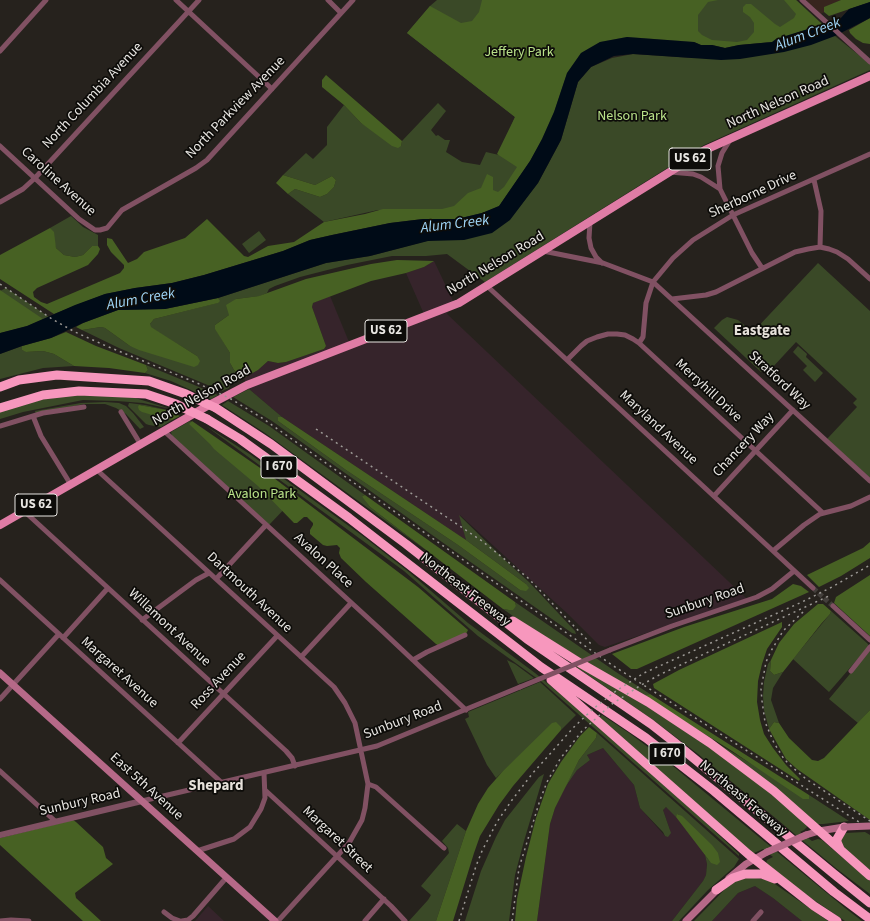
<!DOCTYPE html>
<html>
<head>
<meta charset="utf-8">
<style>
	body { margin:0 }
	canvas { display:block; background:#26221d }
</style>
</head>
<body>
<canvas width="870" height="921"></canvas>
<script>
const c = document.querySelector('canvas').getContext('2d');
c.lineJoin = 'round';
function fill(path, color) { c.fillStyle = color; c.fill(path, 'evenodd'); }
const toPath = rows => new Path2D(rows.map(r => 'M' + r).join(''));
function strokePath(path, color, width, dash) { c.strokeStyle = color; c.lineWidth = width; c.lineCap = dash ? 'butt' : 'round'; c.setLineDash(dash || []); c.stroke(path); }
function drawText(font, color, halo, rows, align = 'center') {
  c.font = font + ' "Source Sans 3",sans-serif'; c.lineWidth = 3.5; c.setLineDash([]); c.textBaseline = 'middle'; c.strokeStyle = halo; c.fillStyle = color; for (const [text, x, y, turn = 0] of rows) {
    c.save(); c.translate(x, y); c.rotate((+turn || 0) * Math.PI / 180); c.textAlign = isNaN(turn) ? turn : align; if (halo) c.strokeText(text, 0, 0); c.fillText(text, 0, 0); c.restore();
  }
}
const industrial = toPath([
	[434,261,453,301,447,314,747,599,605,647,599,645,568,614,460,515,466,540,282,417,249,389,244,378,258,370,268,361,278,363,286,362,324,349,326,346,312,307,313,303,330,296,349,342,424,314,406,273,424,267],
	[603,748,634,785,640,808,665,836,670,830,663,810,666,807,671,810,695,840,705,855,707,864,706,875,703,881,672,921,537,921,550,824,555,808,564,789,577,770,590,760,587,755],
	[755,886,773,898,802,921,712,921,738,893],
	[208,906,224,921,195,921]
]);
const education = toPath([
	[806,0,841,0,825,7,824,12,821,14]
]);
const green = toPath([
	[437,0,796,0,835,36,870,64,870,70,704,145,485,282,447,254,426,256,392,256,347,265,300,277,275,286,269,289,267,293,260,296,236,299,229,315,215,325,215,328,230,353,230,363,234,370,244,378,231,383,229,388,222,391,119,348,82,330,101,327,105,328,130,346,197,356,150,327,150,324,154,319,217,303,219,301,218,298,326,263,370,256,510,219,538,183,561,140,578,82,591,67,612,58,633,54,694,58,772,42,600,42,530,161,499,206,482,213,378,210,324,222,288,194,295,189,320,197,327,194,334,187,336,180,332,176,315,185,283,175,306,153,313,159,327,145,327,127,344,105,361,123,401,146,402,141,438,103,446,111,431,130,436,136,438,135,445,140,450,140,446,152,462,162,480,165,486,152,499,155,515,117,407,33,430,6],
	[71,216,83,227,98,235,98,246,92,246,83,255,75,257,64,255,56,248,50,228],
	[259,231,266,240,249,253,242,244],
	[818,263,870,311,870,478,827,439,857,407,853,403,857,399,796,342,771,369,767,366,761,372,714,328,722,320,727,317,738,320,753,332],
	[6,288,24,300,49,317,27,326,0,333,0,291],
	[22,346,22,350,27,352,43,351,54,354,74,366,43,368,0,379,0,354],
	[798,346,807,354,806,357,823,373,815,382,803,370,807,366,793,352],
	[146,365,192,384,218,395,211,399,171,381,145,373,148,370],
	[249,389,282,417,278,417,278,421,346,470,458,545,520,590,526,584,466,540,459,515,508,563,529,582,575,631,576,634,572,633,442,542,272,421,233,397],
	[80,394,132,397,171,409,143,403,117,401,83,400,23,412,0,419,0,412,32,401],
	[228,401,269,426,365,495,362,496,370,507,427,551,265,433,222,405],
	[105,402,119,403,126,406,133,413,144,427,140,429,126,414,116,408,105,404,84,404,36,414,35,411,81,403],
	[129,403,145,405,167,410,139,405,166,419,172,420,161,427,149,425,146,424,128,406],
	[190,421,288,494,289,504,269,525,172,436,171,432],
	[206,426,251,455,364,537,409,572,468,623,535,673,576,707,702,819,739,854,739,856,542,682,478,636,404,571],
	[515,602,616,672,650,694,647,695,647,698,530,628,503,609,509,610,516,606],
	[831,611,868,644,868,647,829,692,793,659,830,614],
	[870,650,870,710,858,723,829,699],
	[507,660,515,664,534,678,518,684],
	[771,660,770,671,774,675,783,672,773,688,771,700,779,723,774,722,769,729,764,710,763,696,764,682,768,664],
	[576,664,620,688,699,738,767,790,805,822,807,827,804,830,800,832,812,841,818,839,822,840,870,881,870,894,837,869,698,754,656,722,575,666],
	[540,682,576,715,561,730,561,727,533,743,496,778,487,765,465,719,469,717,468,712],
	[602,715,629,733,668,762,845,908,862,921,845,921,805,894,766,864,767,860,773,857,763,849,754,853,751,853,598,719],
	[597,733,739,859,734,867,708,890,679,921,672,921,703,881,706,875,707,864,705,855,711,863,678,814,676,817,666,807,663,810,671,833,668,837,665,836,663,832,640,808,634,785,603,748,587,755,590,760,577,770,564,789,579,760,596,738],
	[704,735,809,799,809,795,849,821,823,824,817,824],
	[544,774,524,841,515,875,509,921,465,921,481,871,496,837,505,820,539,777],
	[457,824,466,831,436,921,409,921,428,900,431,895,421,886,449,853,448,848,442,841],
	[865,832,870,835,870,870,843,847,840,841,842,837,846,833],
	[744,877,765,879,772,882,828,921,802,921,773,898,755,886,738,893,712,921,694,921,730,884]
]);
const forest = toPath([
	[482,0,718,0,708,2,698,15,698,31,702,35,712,40,737,42,747,40,754,32,754,23,750,17,743,12,743,7,746,4,751,4,775,24,780,27,794,18,796,14,784,0,796,0,823,25,802,31,776,39,772,42,739,45,725,48,712,45,701,45,694,42,627,37,600,42,581,53,567,73,554,112,542,139,530,161,499,206,482,213,457,219,423,219,390,223,332,235,310,240,283,251,204,275,172,283,135,288,105,294,54,314,0,279,0,255,50,228,54,232,56,248,64,255,75,257,83,255,92,246,98,246,100,249,98,254,88,265,37,288,33,292,34,297,41,302,47,304,120,273,124,268,124,265,111,252,107,245,107,238,112,239,128,263,137,259,144,252,185,238,207,219,244,256,248,257,268,246,294,242,324,222,365,214,383,209,442,209,454,206,468,193,481,188,487,174,493,177,493,190,498,192,504,187,517,167,497,154,515,117,407,33,430,6,461,23,472,21,479,12],
	[841,0,870,0,870,2,829,16,824,12,824,7],
	[870,18,870,44,863,43,856,39,850,33,849,30],
	[326,75,402,141,401,146,398,148,392,146,361,123,344,105,322,87,322,80],
	[283,175,315,185,332,176,336,180,334,187,327,194,320,197,295,189,288,194,276,183],
	[397,260,434,261,424,267,406,273,371,281,313,303,312,307,326,346,324,349,286,362,278,363,268,361,258,370,244,378,234,370,230,363,230,353,215,329,215,325,229,315,226,305,236,299,259,296,306,279,371,264],
	[0,290,43,319,27,326,0,333],
	[218,298,220,301,218,303,154,319,150,324,151,327,197,356,200,361,198,365,194,367,139,350,130,346,105,328,101,327,82,330,76,327,83,323,118,310,165,309],
	[66,332,96,346,146,365,148,370,145,373,109,368,74,366,54,354,43,351,26,352,22,350,22,346,51,338],
	[139,405,167,410,180,416,172,420,166,419,142,412,139,410,138,407],
	[278,417,282,417,466,540,526,584,529,588,526,591,520,590,458,545,346,470,278,421],
	[192,421,266,472,418,587,468,630,466,634,439,646,436,644,366,582,341,558,339,553,340,548,337,545,327,546,323,545,310,534,310,530,313,525,313,523,307,517,304,517,297,523,294,523,258,486,214,449,210,444,189,424],
	[365,495,515,602,516,606,513,610,509,610,503,609,370,507,363,498,362,496],
	[870,542,870,558,841,576,819,587,807,575,863,548],
	[870,575,870,636,834,603,836,597],
	[793,584,801,586,809,592,637,669,631,669,612,654,684,627,772,599],
	[818,604,823,604,831,611,830,614,821,624,783,672,774,675,770,671,771,660,779,643,794,624],
	[782,622,782,627,767,649,762,664,758,681,757,702,760,720,764,734,773,748,786,765,800,779,799,781,654,688,653,684,679,670],
	[650,694,809,795,809,799,803,799,732,751,647,698,646,695],
	[870,710,870,820,797,769,786,759,769,729,774,722,779,723,789,738,812,760,818,761,824,758],
	[556,722,561,727,561,730,513,786,499,805,480,836,474,853,453,921,436,921,466,831,478,804,488,788,503,771,552,723],
	[589,727,597,733,596,738,579,760,555,808,550,824,537,921,515,921,517,899,526,857,536,818,548,784,561,762,580,736],
	[677,814,682,816,712,845,718,853,720,862,717,865,711,863,705,855,676,817],
	[73,820,76,822,103,847,106,858,113,864,75,893,76,898,101,921,83,921,0,845,0,838]
]);
const water = toPath([
	[870,2,870,18,835,36,811,45,784,52,740,59,721,60,633,54,614,56,591,67,578,82,561,140,538,183,510,220,492,233,464,240,428,241,370,256,326,263,218,298,165,309,118,310,83,323,51,338,22,346,0,354,0,333,27,326,75,305,105,294,135,288,172,283,204,275,283,251,310,240,332,235,390,223,423,219,457,219,482,213,499,206,530,161,542,139,554,112,567,73,581,53,600,42,627,37,694,42,701,45,712,45,725,48,739,45,772,42,776,39,840,19,849,9]
]);
const minorTunnel = toPath([
	[813,588,833,606]
]);
const minor = toPath([
	[176,0,272,89],
	[328,0,341,13],
	[802,0,870,62],
	[0,51,46,0],
	[0,146,79,219,95,230,100,230,107,228,122,210,196,168,207,160,353,0],
	[670,172,693,174,701,177,720,189,752,253,762,268],
	[814,180,821,211,820,247],
	[720,189,718,166,722,153,730,140],
	[0,202,23,189,35,178,199,0],
	[590,222,589,238,591,248,596,257,602,263],
	[543,251,603,263,653,282,870,481],
	[487,286,813,588],
	[672,299,706,295,716,292,795,252,808,249,820,247,829,249,837,252,848,259,870,279],
	[639,343,643,337,646,303,653,282,673,258,693,240,733,215,870,154],
	[567,360,581,346,587,341,597,337,608,334,617,334,625,335,633,339,639,343,823,513],
	[121,412,141,445],
	[33,416,41,436,71,485],
	[0,426,43,413,84,407],
	[164,431,380,629,466,710],
	[97,470,334,687,345,703,355,723,368,784,365,808,362,820,349,843,278,921],
	[714,496,793,410],
	[24,511,286,751,292,758,295,766],
	[773,551,804,525,820,514,851,506,870,497],
	[216,579,266,525],
	[0,580,221,782],
	[833,606,870,640],
	[142,620,196,580,209,573],
	[63,638,108,588],
	[610,650,672,626,757,597,772,589,794,571],
	[301,657,351,603],
	[413,660,427,652,465,635],
	[851,671,870,647],
	[0,699,59,634],
	[178,743,277,636],
	[0,771,55,821],
	[368,784,376,787,444,848],
	[265,790,391,906,405,921],
	[142,801,377,746,520,687],
	[197,851,234,839,250,827,261,809,265,798,264,773],
	[164,912,172,918,180,921],
	[0,921,11,920,29,921],
	[182,921,188,920,193,916,226,878],
	[365,921,384,899],
	[753,921,761,912]
]);
const tertiary = toPath([
	[0,835,142,801]
]);
const secondary = toPath([
	[0,673,275,921],
	[806,835,819,831,844,827],
	[729,878,746,864,767,852],
	[686,921,720,887]
]);
const primary = toPath([
	[0,525,209,405,247,385,459,303,705,150,870,76]
]);
const motorway = toPath([
	[0,387,19,380,57,375,149,381,186,394,205,403],
	[0,408,43,395,79,391,146,394,176,404,190,411],
	[216,408,271,444,406,544,527,639,651,724,674,742,834,874,870,903],
	[207,419,240,439,349,518,541,667,646,738,714,791,834,892,870,919],
	[513,621,580,663,648,702,710,743,774,791,870,876],
	[551,680,748,854,814,906,837,921],
	[840,849,837,842,837,839,844,827],
	[716,890,733,878,745,874,762,874,775,879]
]);
const rail = toPath([
	[0,284,52,319,75,332,104,345,197,383,231,399,262,418,612,665,870,829],
	[316,429,482,541,528,578,593,646],
	[803,612,783,631,771,651,766,662,761,689,762,701,765,722,774,743,784,759,792,767,806,779,870,821],
	[459,921,476,866,482,851,497,822,512,800,532,774,574,727,593,709,616,691,644,673,802,602,832,587,870,565],
	[512,921,519,868,540,800,547,782,560,759,582,731,612,704,638,687,659,675,831,595]
]);
const minorBridge = toPath([
	[520,687,610,650]
]);
const secondaryBridge = toPath([
	[844,827,870,826],
	[767,852,806,835]
]);
const motorwayBridge = toPath([
	[205,403,216,408],
	[190,411,207,419]
]);
const shields = [
	[690,159,42],
	[386,331,42],
	[279,467,36],
	[36,505,42],
	[667,754,36]
];
const shieldNames = [
	["US 62",690,159],
	["US 62",386,331],
	["I 670",279,467],
	["US 62",36,505],
	["I 670",667,754]
];
const parkNames = [
	["Jeffery Park",519,53],
	["Nelson Park",632,117],
	["Avalon Park",262,495]
];
const streetNames = [
	["North Columbia Avenue",93,96,-47],
	["North Nelson Road",778,103,-24],
	["North Parkview Avenue",236,108,-46],
	["Caroline Avenue",58,182,42],
	["Sherborne Drive",753,195,-25],
	["North Nelson Road",496,264,-31],
	["Stratford Way",779,381,43],
	["Merryhill Drive",708,391,43],
	["North Nelson Road",202,396,-29],
	["Maryland Avenue",658,428,43],
	["Chancery Way",744,445,-47],
	["Avalon Place",323,561,42],
	["Northeast Freeway",465,590,38],
	["Dartmouth Avenue",249,593,43],
	["Sunbury Road",705,602,-19],
	["Willamont Avenue",169,628,43],
	["Margaret Avenue",119,673,42],
	["Ross Avenue",219,681,-47],
	["Sunbury Road",403,721,-21],
	["East 5th Avenue",146,787,42],
	["Northeast Freeway",743,799,40],
	["Sunbury Road",80,803,-13],
	["Margaret Street",337,840,43]
];
const waterNames = [
	["Alum Creek",808,35,-21],
	["Alum Creek",455,225,-7],
	["Alum Creek",141,300,-10]
];
const neighbourhoodNames = [
	["Eastgate",762,332],
	["Shepard",216,787]
];
fill(industrial, '#36242b');
fill(education, '#37251e');
fill(green, '#3a4927');
fill(forest, '#476123');
fill(water, '#000b17');
strokePath(minorTunnel, '#433f3b', 5, [5, 2.5]);
strokePath(minor, '#815163', 5);
strokePath(tertiary, '#815163', 6);
strokePath(secondary, '#b66988', 7);
strokePath(primary, '#df7ca5', 8);
strokePath(motorway, '#f797bd', 9);
strokePath(rail, '#9d9a96', 1.5, [2, 4]);
strokePath(minorBridge, '#815163', 5);
strokePath(secondaryBridge, '#b66988', 7);
strokePath(motorwayBridge, '#f797bd', 9);
for (const [x, y, w] of shields) { const box = new Path2D(); box.roundRect(x - w / 2, y - 11, w, 22, 3); c.fillStyle = '#0d0c09'; c.fill(box); strokePath(box, '#e8e6e2', 1); }
drawText('bold 13px', '#e8e6e2', null, shieldNames);
drawText('14px', '#b9e289', '#0d0c09', parkNames);
drawText('14px', '#e8e6e2', '#0d0c09', streetNames);
drawText('italic 15px', '#a0d6f8', '#0d0c09', waterNames);
drawText('bold 15px', '#e6e1da', '#0d0c09', neighbourhoodNames);
</script>
</body>
</html>
